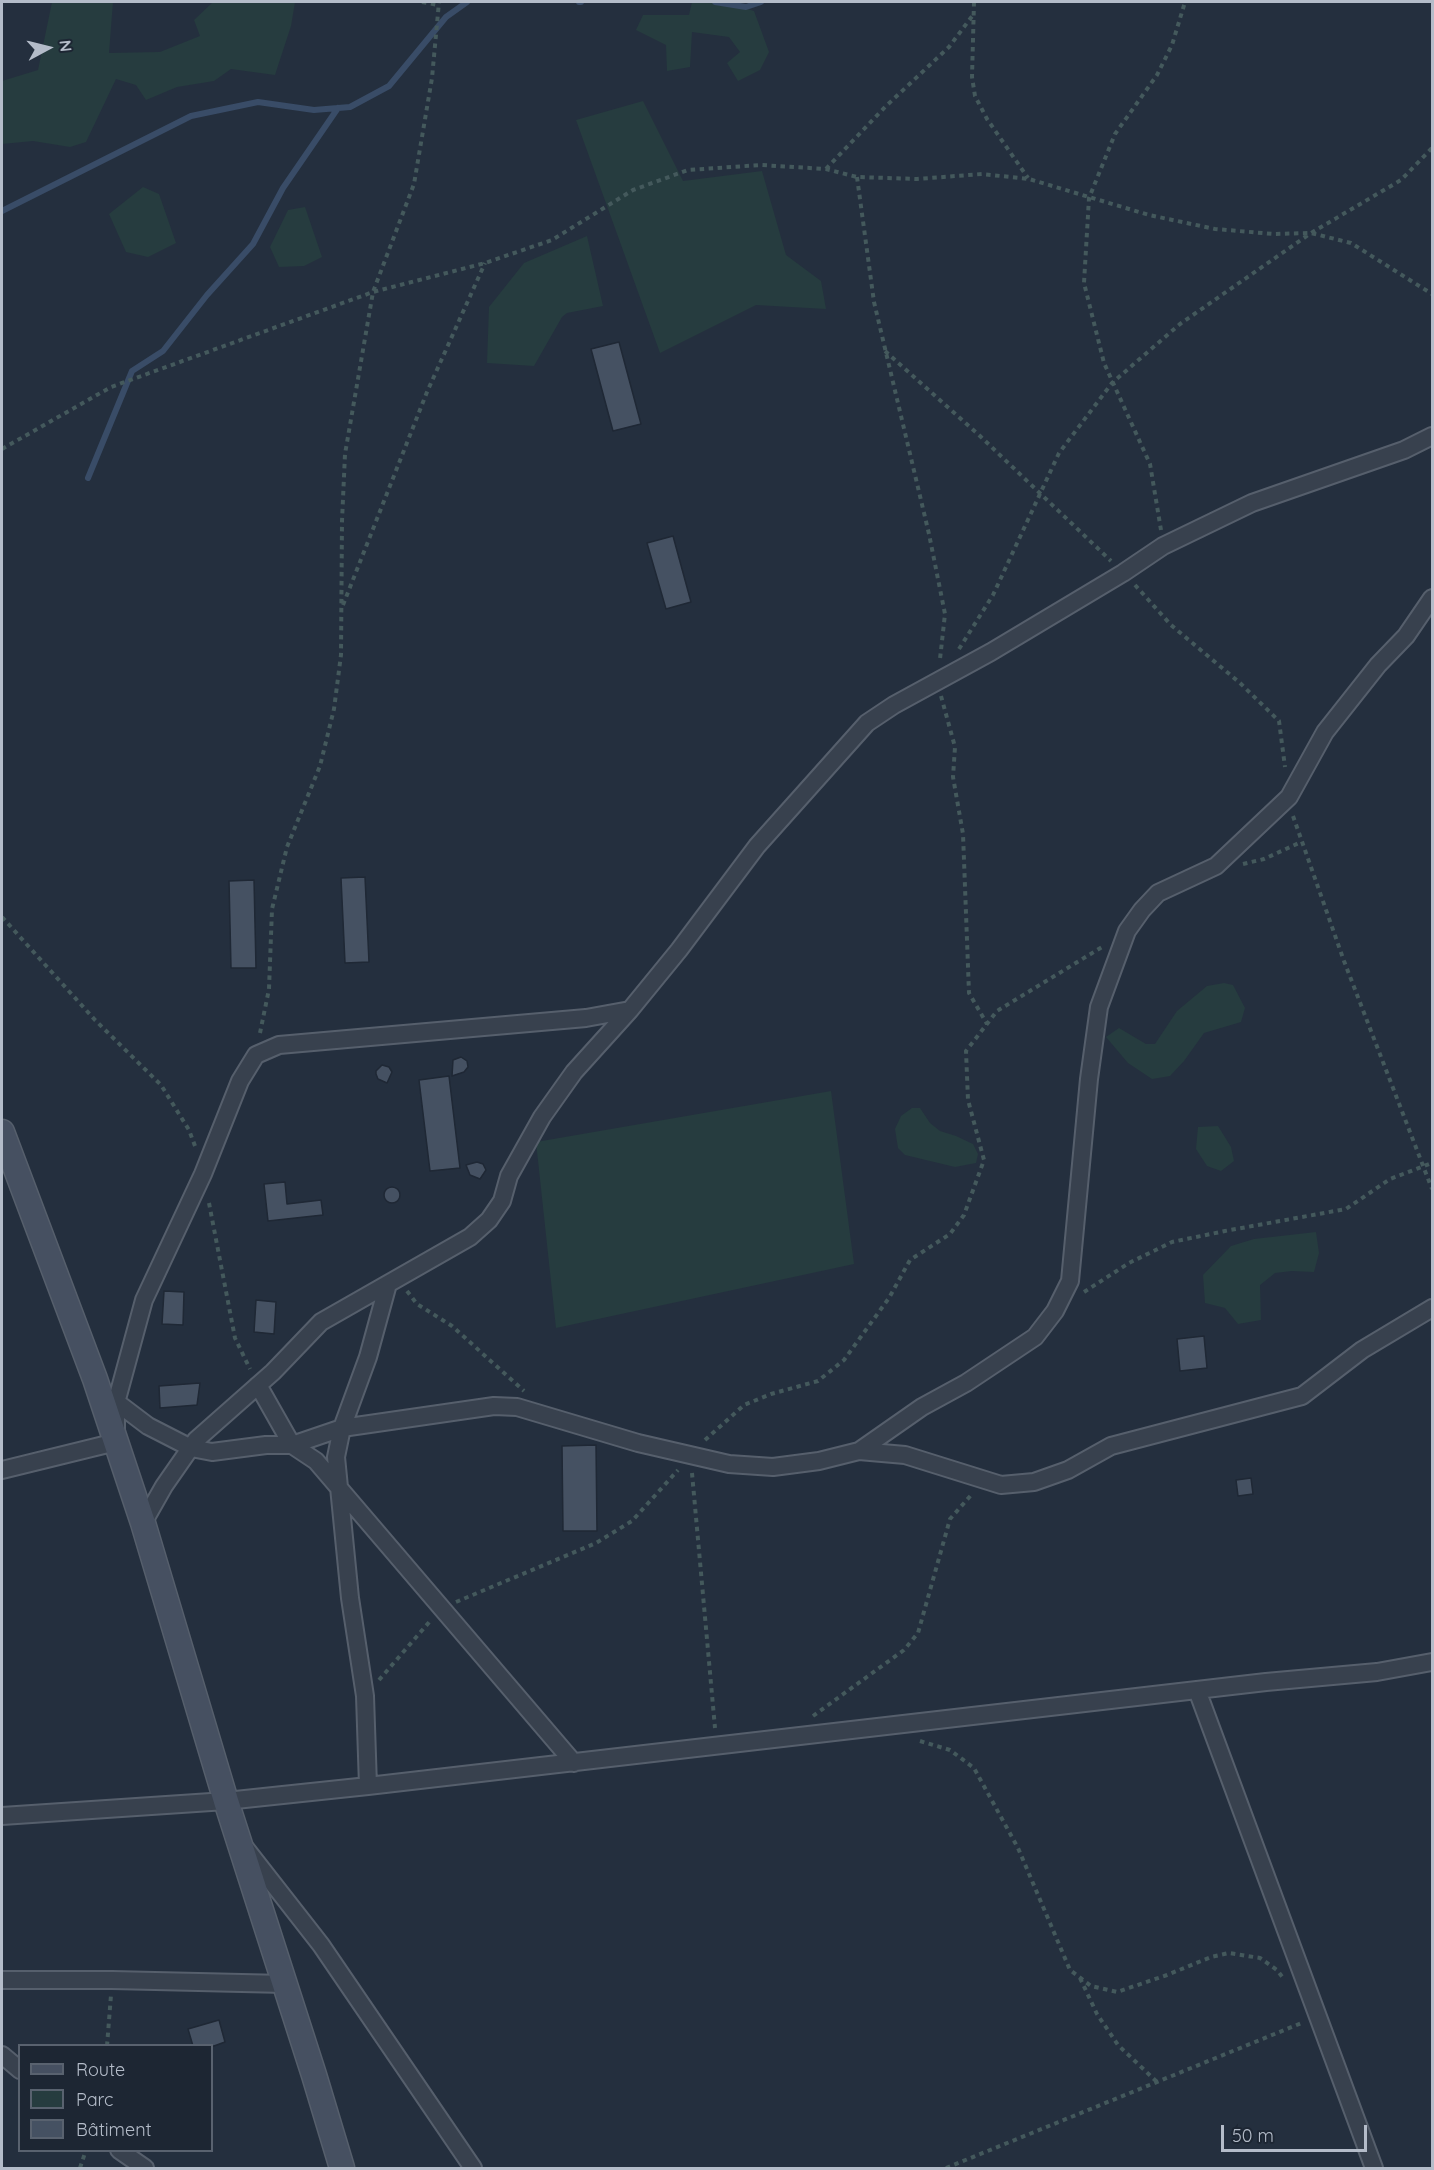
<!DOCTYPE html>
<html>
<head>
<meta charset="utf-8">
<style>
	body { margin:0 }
	#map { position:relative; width:1434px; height:2170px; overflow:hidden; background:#242f3e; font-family:Quicksand,sans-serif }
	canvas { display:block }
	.frame { position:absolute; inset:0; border:3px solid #b4bcc9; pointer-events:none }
	.legend { position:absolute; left:18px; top:2044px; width:195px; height:108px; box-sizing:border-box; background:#1d2633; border:2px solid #59626f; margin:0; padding:8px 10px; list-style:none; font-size:18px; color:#b4bcc9 }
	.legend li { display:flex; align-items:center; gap:12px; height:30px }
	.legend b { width:30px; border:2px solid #59626f }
	.north { position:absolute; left:18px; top:18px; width:60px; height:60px; -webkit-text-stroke:4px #1d2633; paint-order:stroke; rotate:83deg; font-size:16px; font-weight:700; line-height:24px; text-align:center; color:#b4bcc9 }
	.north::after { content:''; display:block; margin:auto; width:21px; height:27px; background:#b4bcc9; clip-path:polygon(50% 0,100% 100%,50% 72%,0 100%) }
	.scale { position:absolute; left:1221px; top:2125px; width:146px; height:27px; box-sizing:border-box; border:3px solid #b4bcc9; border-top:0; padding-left:8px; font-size:18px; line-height:21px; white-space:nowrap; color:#b4bcc9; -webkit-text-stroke:4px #1d2633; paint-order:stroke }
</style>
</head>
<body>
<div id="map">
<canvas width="1434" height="2170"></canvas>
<div class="frame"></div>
<ul class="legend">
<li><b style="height:8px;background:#465061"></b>Route</li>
<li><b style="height:16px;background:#263c3f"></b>Parc</li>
<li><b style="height:16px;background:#455162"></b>Bâtiment</li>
</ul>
<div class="north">N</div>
<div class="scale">50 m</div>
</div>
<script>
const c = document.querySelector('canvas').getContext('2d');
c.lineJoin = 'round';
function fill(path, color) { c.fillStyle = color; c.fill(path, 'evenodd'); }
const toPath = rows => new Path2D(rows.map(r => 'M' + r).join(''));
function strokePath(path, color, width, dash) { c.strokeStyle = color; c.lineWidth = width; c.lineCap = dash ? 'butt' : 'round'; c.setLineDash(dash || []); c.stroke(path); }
const green = toPath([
	[52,2,113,2,109,53,160,52,200,36,194,20,213,2,295,2,291,26,275,75,231,69,214,81,177,87,146,100,136,85,116,79,86,142,70,147,33,141,2,144,2,81,38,70],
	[692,2,724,2,754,11,769,52,760,70,738,81,727,63,740,52,729,37,692,32,690,67,667,71,666,45,636,30,643,15,689,15],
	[643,101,683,181,762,171,786,255,821,281,826,309,756,305,660,353,576,120],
	[143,187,159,194,176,243,148,257,126,252,109,214],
	[305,207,322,257,304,266,279,267,270,247,288,210],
	[587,236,603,306,567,313,562,317,534,366,487,363,489,307,524,263],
	[1224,983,1233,985,1245,1008,1241,1022,1204,1033,1184,1061,1170,1076,1152,1079,1128,1063,1106,1037,1119,1028,1146,1044,1155,1044,1177,1011,1207,986],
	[831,1091,854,1264,556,1328,536,1142],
	[912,1108,920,1108,930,1123,940,1131,956,1136,973,1144,978,1154,976,1163,955,1167,905,1155,898,1148,895,1129,901,1116],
	[1218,1126,1231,1147,1234,1161,1221,1171,1207,1166,1196,1149,1198,1127],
	[1316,1232,1319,1253,1314,1272,1292,1271,1275,1273,1260,1285,1261,1320,1238,1324,1225,1308,1205,1303,1203,1275,1231,1246,1254,1239]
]);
const stream = toPath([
	[579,2,581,2],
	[715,2,746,7,761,2],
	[2,211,191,116,258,102,314,110,350,107,389,86,446,17,467,2],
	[88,478,132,371,163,351,207,295,253,244,283,188,338,108]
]);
const building = toPath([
	[619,342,641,424,613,431,591,349,619,342],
	[673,536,691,602,666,609,647,543,673,536],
	[365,877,369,962,345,963,341,878,365,877],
	[254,880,256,968,231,968,229,881,254,880],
	[461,1057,467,1061,468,1067,464,1072,452,1076,453,1060,461,1057],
	[382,1065,389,1067,392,1072,387,1083,378,1079,376,1074,376,1071,382,1065],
	[449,1076,460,1168,430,1171,419,1080,449,1076],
	[477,1162,483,1164,486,1170,480,1179,470,1175,466,1165,477,1162],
	[285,1182,287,1204,321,1200,323,1215,268,1221,264,1184,285,1182],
	'384 1195a8 8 0 1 1 16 0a8 8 0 1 1-16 0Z',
	[164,1291,184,1292,183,1325,162,1324,164,1291],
	[256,1300,276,1302,274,1334,254,1332,256,1300],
	[1204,1336,1207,1368,1180,1371,1177,1339,1204,1336],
	[200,1383,197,1405,160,1408,159,1386,200,1383],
	[596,1445,597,1531,563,1531,562,1446,596,1445],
	[1251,1478,1253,1494,1238,1496,1236,1480,1251,1478],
	[219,2020,225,2042,214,2046,193,2046,188,2029,219,2020]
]);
const path = toPath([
	[422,2,438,5],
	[974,2,972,77,975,96,987,119,1028,178],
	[826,169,885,107,949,47,973,15],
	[857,177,874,302,929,534,945,614,940,659],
	[885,351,980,436,1111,561],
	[2,449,111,387,373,292,485,263,552,240,633,190,688,170,761,165,826,169,857,177,917,179,982,174,1029,179,1149,215,1215,229,1274,234,1311,233,1351,243,1432,294],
	[1161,530,1150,464,1104,363,1084,283,1089,198,1115,134,1157,75,1172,45,1185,2],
	[1135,585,1171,625,1240,683,1279,721,1285,767],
	[343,605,427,392,485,263],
	[959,649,993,595,1059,453,1112,383,1180,324,1311,233,1401,180,1432,148],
	[941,696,955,747,953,777,963,834,969,993,987,1024],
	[1293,816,1344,961,1432,1189],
	[1243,864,1264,859,1301,842],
	[2,917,95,1020,161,1085,189,1130,195,1146],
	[260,1033,269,989,272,909,287,847,320,766,334,709,341,655,342,521,345,454,373,292,414,184,432,78,439,2],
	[209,1203,235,1338,250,1369],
	[407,1291,417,1304,452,1326,524,1391],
	[1084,1292,1129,1263,1172,1242,1225,1231,1346,1209,1390,1179,1432,1163],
	[705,1440,744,1405,771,1394,818,1381,844,1360,889,1298,910,1260,950,1234,964,1215,984,1160,968,1100,966,1051,997,1011,1102,947],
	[692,1473,715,1728],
	[456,1602,596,1543,632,1521,678,1470],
	[379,1680,431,1620],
	[813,1716,904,1650,918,1633,950,1519,972,1494],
	[920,1741,950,1750,974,1768,1018,1848,1070,1970,1091,1986,1117,1992,1167,1975,1211,1957,1229,1953,1260,1958,1277,1970,1284,1979],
	[1080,1978,1097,2014,1118,2045,1157,2082],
	[107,2046,111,1995],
	[80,2168,86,2150],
	[946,2168,1304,2022]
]);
const street = toPath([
	[258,1385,292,1445,342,1428,494,1406,517,1407,638,1443,729,1464,773,1467,819,1461,859,1451,905,1455,1001,1485,1034,1482,1068,1470,1111,1446,1302,1396,1362,1350,1432,1308],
	[111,1398,148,1426,191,1448,212,1452,266,1445,292,1445,316,1461,574,1763],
	[859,1451,922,1407,966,1383,1035,1337,1055,1311,1070,1281,1089,1079,1099,1007,1127,931,1142,910,1158,893,1216,866,1289,797,1325,732,1378,665,1406,636,1432,598],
	[2,1470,116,1442,116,1403,144,1300,203,1174,240,1081,256,1055,279,1045,586,1018,630,1010],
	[143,1523,164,1486,196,1440,273,1372,321,1322,470,1237,489,1220,502,1201,509,1176,542,1117,574,1072,630,1010,679,950,757,846,867,723,894,705,991,652,1123,573,1163,546,1252,503,1404,450,1432,436],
	[1197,1690,1374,2168],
	[368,1786,365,1696,350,1598,336,1457,342,1428,368,1357,388,1284],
	[2,1816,226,1801,368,1786,1266,1682,1377,1672,1432,1662],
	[246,1849,321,1945,473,2168],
	[2,1980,112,1980,285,1984],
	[2,2055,20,2070],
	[119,2150,145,2168]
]);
const secondary = toPath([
	[2,1132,95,1379,143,1523,226,1801,314,2075,342,2168]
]);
fill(green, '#263c3f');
strokePath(stream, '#394c67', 6);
fill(building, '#455162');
strokePath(building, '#1f2835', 1.5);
strokePath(street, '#565f6c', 20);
strokePath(secondary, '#565f6c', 27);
strokePath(path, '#44595c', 4, [4.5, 4.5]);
strokePath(street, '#38414e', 16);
strokePath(secondary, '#465061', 24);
</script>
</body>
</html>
